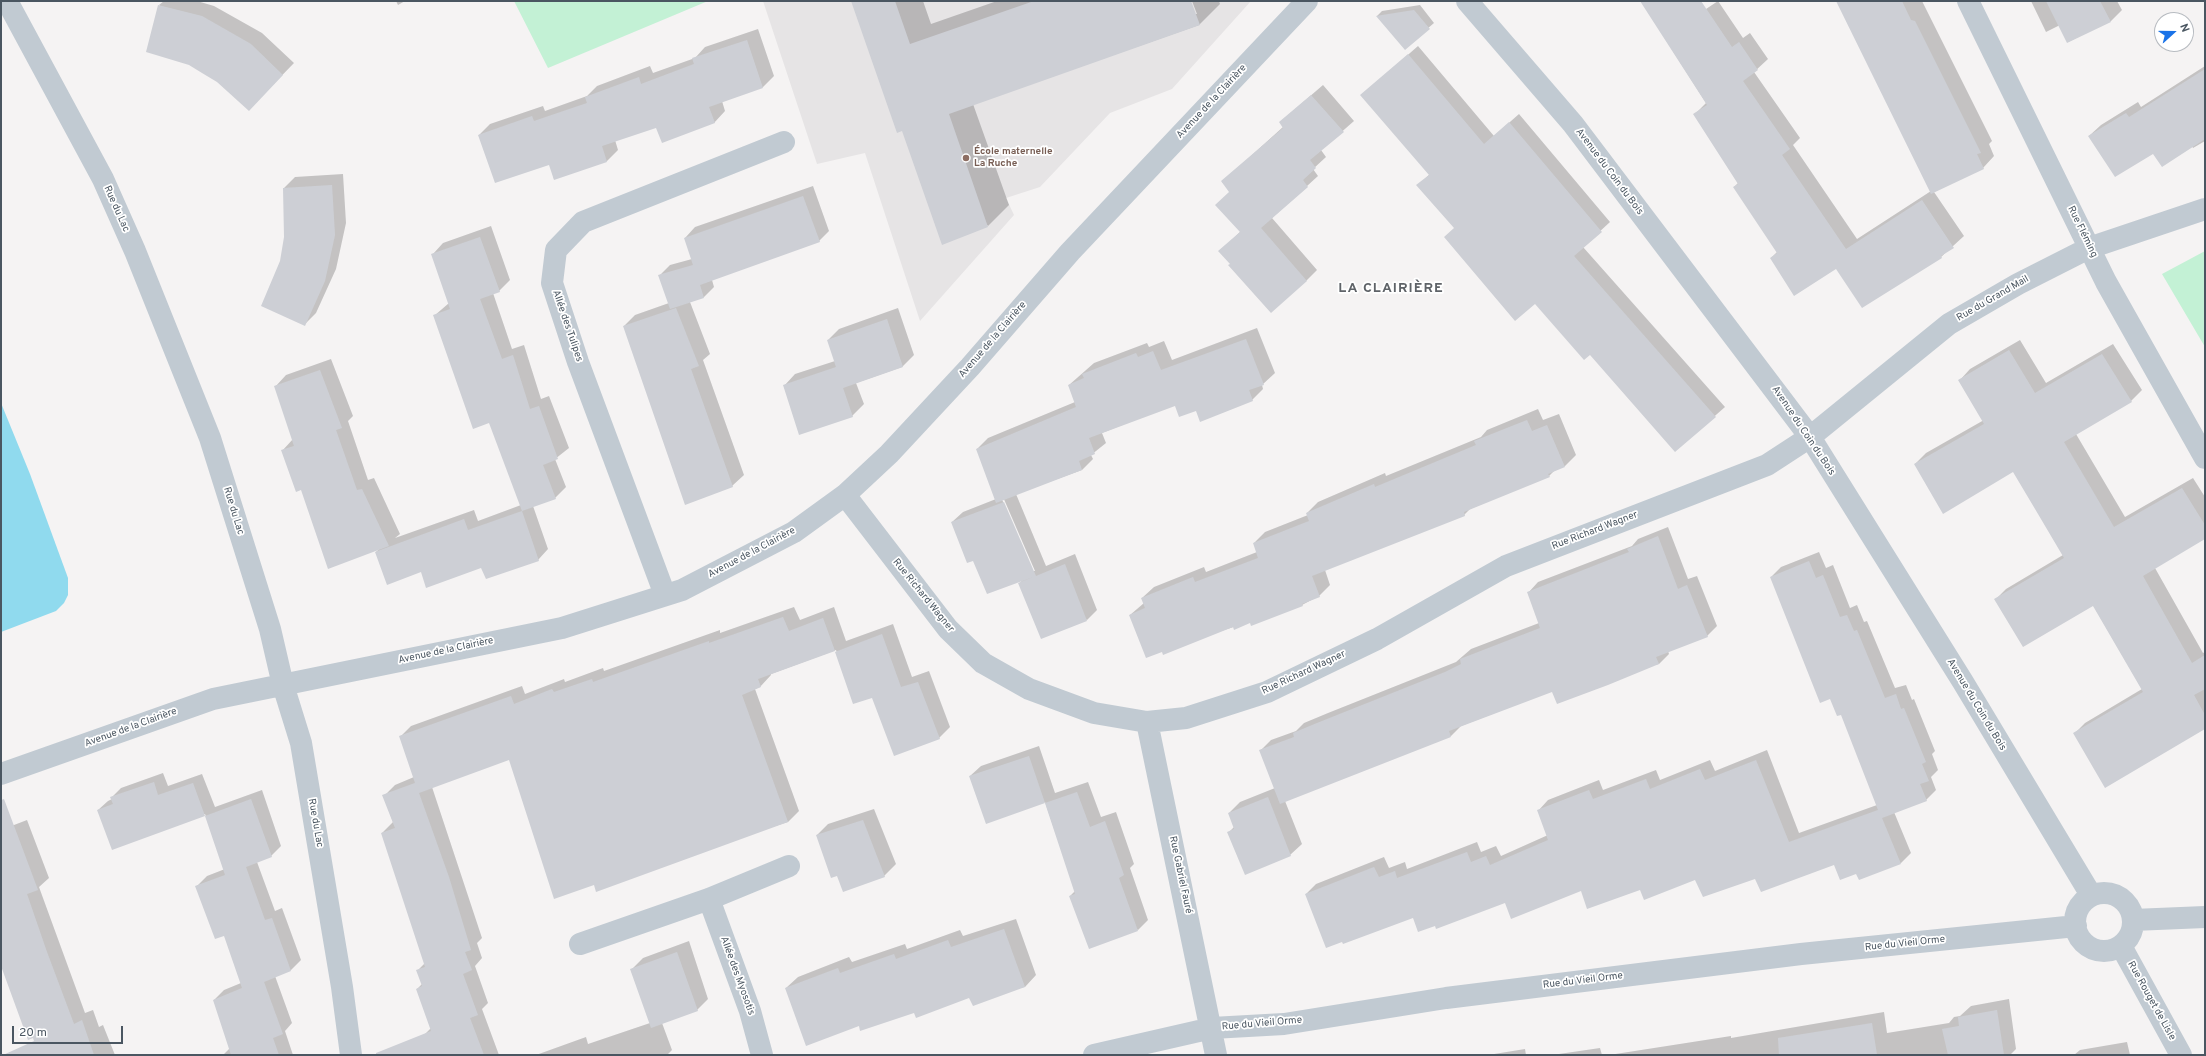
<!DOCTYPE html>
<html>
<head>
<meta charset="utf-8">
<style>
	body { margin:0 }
	#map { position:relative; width:2206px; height:1056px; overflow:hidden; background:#f5f3f3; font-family:Overpass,sans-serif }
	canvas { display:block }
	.frame { position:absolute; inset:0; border:2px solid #4a5661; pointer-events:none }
	.north { position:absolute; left:2154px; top:12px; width:40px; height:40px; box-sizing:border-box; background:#fff; border:1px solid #b7bbc0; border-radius:50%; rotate:69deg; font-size:11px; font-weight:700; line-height:16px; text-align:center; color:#4a5661 }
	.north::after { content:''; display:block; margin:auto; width:14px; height:18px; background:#1a73e8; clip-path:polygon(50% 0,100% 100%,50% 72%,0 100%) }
	.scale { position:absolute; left:12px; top:1026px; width:111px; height:18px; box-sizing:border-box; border:2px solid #4a5661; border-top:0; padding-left:5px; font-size:12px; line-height:14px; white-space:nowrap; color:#4a5661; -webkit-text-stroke:3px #fff; paint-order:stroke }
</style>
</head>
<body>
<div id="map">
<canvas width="2206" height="1056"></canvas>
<div class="frame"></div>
<div class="north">N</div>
<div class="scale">20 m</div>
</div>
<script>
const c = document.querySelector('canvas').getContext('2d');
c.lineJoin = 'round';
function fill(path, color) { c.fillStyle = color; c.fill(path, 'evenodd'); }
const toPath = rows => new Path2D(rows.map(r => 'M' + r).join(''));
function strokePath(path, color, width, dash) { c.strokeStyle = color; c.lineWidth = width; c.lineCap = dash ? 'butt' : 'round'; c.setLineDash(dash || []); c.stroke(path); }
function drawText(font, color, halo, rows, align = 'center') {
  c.font = font + ' Overpass,sans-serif'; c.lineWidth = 3.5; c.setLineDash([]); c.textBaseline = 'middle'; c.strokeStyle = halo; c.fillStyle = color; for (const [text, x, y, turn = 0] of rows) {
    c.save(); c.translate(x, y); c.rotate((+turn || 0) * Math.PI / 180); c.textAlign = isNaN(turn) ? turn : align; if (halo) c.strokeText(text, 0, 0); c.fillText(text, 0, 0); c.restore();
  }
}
const education = toPath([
	[763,1,1251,1,1172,89,1110,113,1040,187,1006,198,1014,215,920,321,865,153,817,164]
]);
const green = toPath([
	[514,1,708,1,548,68],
	[2205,251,2205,347,2162,274]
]);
const water = toPath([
	[1,403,30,474,68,578,68,595,64,603,56,611,1,632]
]);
const shadow = toPath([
	[164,1,197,1,214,6,262,33,294,63,260,98,159,5],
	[396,1,405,1,398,5],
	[852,1,923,1,931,24,997,1,1190,1,1195,14,1197,14,1192,1,1219,1,1220,4,1199,25,973,104,1009,205,988,226,902,130],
	[1641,1,1697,1,1703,11,1718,1,1743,38,1750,33,1768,59,1754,72,1800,138,1793,145,1857,239,1931,191,1837,1,1922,1,1992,141,1989,144,1994,156,1983,168,1934,192,1964,236,1941,257,1836,267,1771,258,1777,252,1734,187,1738,183,1695,114,1706,103],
	[2031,1,2117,1,2122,10,2111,21,2068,42,2060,25,2046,32],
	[1420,5,1434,23,1405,48,1377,16,1382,11],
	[758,29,774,76,763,87,722,101,725,111,714,123,656,126,615,140,618,150,607,161,554,179,550,164,479,135,490,124,543,106,545,111,587,96,597,86,650,66,653,73,695,58,705,47],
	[1418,46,1494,136,1519,114,1610,222,1583,247,1725,407,1675,451,1591,353,1455,227,1418,185,1430,174,1362,95],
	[2205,66,2205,141,2193,148,2192,146,2153,153,2089,136,2101,125,2138,102,2141,107],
	[1323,85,1354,121,1321,150,1326,157,1313,169,1318,176,1272,218,1317,270,1306,281,1231,264,1220,251,1240,232,1230,191,1222,182,1283,127,1280,122],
	[343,174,346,223,336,269,316,313,305,324,281,262,285,237,284,188,295,177],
	[813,186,829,231,819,241,712,280,714,287,704,297,690,302,710,354,703,360,744,475,732,486,624,326,635,315,669,303,659,276,670,265,692,259,685,238,695,227],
	[491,226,510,280,499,291,493,293,512,349,524,345,541,399,549,396,569,448,555,459,566,487,555,498,533,506,548,549,538,560,482,567,421,571,376,552,380,548,301,489,282,451,293,439,275,387,286,375,331,359,353,416,348,421,368,480,374,478,400,534,395,538,474,510,478,521,521,505,490,422,434,316,449,303,433,254,443,243],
	[898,308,914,355,902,367,856,383,864,404,852,416,784,386,795,374,835,361,828,340,839,329],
	[1257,328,1275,373,1262,385,1263,389,1252,400,1196,409,1175,404,1102,433,1106,443,1091,455,1093,459,1082,470,1016,494,1046,566,1075,554,1097,610,1087,620,1020,583,1023,579,974,560,952,522,963,512,996,499,977,449,988,438,1075,402,1069,385,1094,363,1147,343,1149,347,1164,341,1172,360],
	[1001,497,1003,497,1035,571,1032,571],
	[2020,340,2046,383,2113,344,2142,390,2131,401,2076,434,2125,517,2193,478,2205,497,2205,538,2155,568,2203,653,2205,652,2205,728,2074,734,2085,723,2142,689,2093,605,1995,600,2006,589,2063,555,2014,471,1915,464,1926,453,1984,420,1960,380,1970,369],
	[1538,409,1543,420,1559,414,1576,455,1565,466,1555,470,1549,476,1470,509,1464,515,1325,570,1330,585,1319,596,1302,605,1162,650,1130,615,1144,603,1142,598,1154,587,1204,567,1206,572,1257,552,1254,543,1265,532,1308,515,1307,513,1318,502,1385,473,1386,476,1481,437,1487,430],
	[1668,527,1688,579,1697,576,1717,626,1707,636,1668,651,1669,654,1659,664,1552,691,1461,726,1451,736,1285,801,1302,844,1290,855,1229,832,1234,827,1229,813,1240,802,1275,788,1261,750,1271,740,1296,731,1304,723,1328,713,1456,662,1471,649,1539,623,1528,593,1538,582,1632,546,1638,539],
	[1819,552,1826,568,1833,565,1850,608,1857,605,1864,622,1867,621,1895,688,1906,685,1912,700,1914,699,1935,751,1932,754,1938,770,1931,777,1936,790,1926,800,1894,812,1911,853,1901,863,1860,879,1857,873,1835,863,1756,878,1696,878,1641,889,1581,890,1506,902,1436,925,1414,917,1306,894,1316,884,1384,857,1389,868,1405,862,1407,869,1477,842,1481,852,1496,846,1501,856,1548,835,1538,811,1548,800,1599,780,1603,790,1656,770,1660,780,1710,760,1715,771,1767,750,1799,833,1877,805,1842,713,1771,577,1781,567],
	[794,607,800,620,834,607,846,641,893,624,912,677,929,671,950,727,939,738,873,697,854,703,836,650,771,674,771,675,760,687,755,689,799,811,788,822,595,884,509,759,432,787,482,938,477,943,482,958,475,966,488,1003,482,1009,499,1055,423,1055,424,1035,431,1028,417,989,422,984,418,970,425,963,382,833,393,822,384,796,395,785,414,777,400,737,411,726,522,686,525,694,564,679,565,682,603,668,604,671,720,630,720,633],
	[1039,746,1055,793,1088,782,1101,817,1116,812,1134,864,1130,868,1148,920,1138,930,1070,896,1075,891,1045,802,987,822,970,776,981,766],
	[163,773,168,786,202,774,215,807,262,790,281,846,271,856,257,862,275,911,282,908,301,960,291,970,275,976,292,1023,285,1031,293,1055,223,1055,230,1048,214,1000,224,990,241,983,224,934,197,886,207,876,225,869,205,814,112,848,98,810,108,801,112,799,112,797,121,788],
	[874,809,896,864,884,876,838,875,817,835,828,824],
	[27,820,49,878,39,887,85,1013,93,1010,99,1027,103,1025,115,1055,47,1055,1,964,1,830],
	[1016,919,1036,975,1025,987,970,997,859,1025,786,988,798,977,849,957,852,962,905,944,907,949,960,930,963,936],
	[689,941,708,999,697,1010,662,1023,672,1050,667,1055,536,1055,586,1037,588,1044,650,1023,631,970,643,958],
	[2009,999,2016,1049,2010,1055,1609,1055,1731,1036,1731,1038,1884,1012,1887,1033,1949,1023,1954,1017,1960,1016,1971,1006],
	[2127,1042,2130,1055,2074,1055,2080,1050],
	[1600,1048,1602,1055,1552,1055],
	[1525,1049,1526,1055,1487,1055,1488,1055]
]);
const building = toPath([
	[851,1,895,1,910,44,1034,1,1191,1,1200,25,949,114,988,227,942,245,902,131,897,133],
	[1640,1,1701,1,1732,47,1739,42,1758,70,1743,81,1790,149,1782,155,1846,249,1922,200,1954,248,1941,256,1942,258,1862,308,1836,269,1794,296,1770,258,1777,253,1733,187,1738,184,1693,114,1707,105],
	[1836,1,1902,1,1911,20,1915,21,1981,153,1977,154,1984,169,1931,194],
	[2046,1,2100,1,2111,22,2067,43],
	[158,5,202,16,251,44,283,75,249,111,217,82,202,73,189,65,146,52],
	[1414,10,1430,29,1405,50,1376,16],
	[747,40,763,88,709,107,715,123,662,143,656,128,602,146,607,162,554,180,549,165,495,183,478,135,532,116,534,121,587,103,585,97,639,77,641,84,694,64,692,58],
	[1408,54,1484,144,1509,122,1602,232,1574,256,1716,417,1675,452,1590,355,1584,360,1535,304,1515,321,1444,237,1454,228,1416,185,1429,175,1360,95],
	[2205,69,2205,139,2162,167,2153,154,2115,177,2088,136,2126,113,2129,117],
	[1311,95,1344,132,1310,160,1316,168,1303,180,1308,187,1261,228,1307,281,1271,313,1228,265,1230,264,1218,251,1240,232,1215,205,1229,192,1221,181,1283,128,1279,122],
	[332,185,335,235,325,281,305,326,261,306,280,261,284,237,283,188],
	[803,196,820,242,700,285,704,298,670,309,658,275,693,265,684,238],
	[480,237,500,292,480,299,502,359,513,355,530,409,539,406,558,459,543,465,556,499,522,511,489,423,473,429,433,315,450,309,431,254],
	[676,308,699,366,691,369,733,487,685,505,623,326],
	[887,319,903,367,843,388,853,417,799,435,783,385,836,367,827,340],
	[1246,339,1264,385,1249,390,1253,401,1200,422,1196,411,1179,417,1175,406,1089,438,1095,454,1079,461,1082,470,996,503,976,449,1076,407,1068,385,1084,378,1082,374,1136,353,1138,357,1153,351,1161,370],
	[2009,350,2035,393,2102,354,2132,402,2064,442,2114,527,2182,488,2205,525,2205,539,2143,576,2192,663,2205,655,2205,689,2194,695,2205,715,2205,729,2105,788,2073,733,2143,692,2093,606,2023,647,1994,599,2064,558,2038,514,2013,472,1943,514,1914,464,1984,424,1958,380],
	[320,370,342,428,336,430,357,490,362,489,389,546,328,569,301,490,296,492,281,450,294,446,274,386],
	[1527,420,1532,431,1547,425,1565,467,1548,474,1550,477,1464,512,1465,516,1312,576,1320,597,1302,604,1303,606,1251,626,1250,623,1234,630,1233,627,1163,655,1162,652,1146,658,1129,615,1145,608,1141,598,1193,577,1195,582,1258,558,1253,543,1309,521,1306,513,1374,484,1375,487,1476,445,1474,441],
	[1004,502,1036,576,1065,564,1087,621,1041,639,1018,583,1036,576,987,594,973,561,967,563,951,522],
	[522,511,539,561,486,579,481,568,426,588,421,572,387,585,375,552,464,519,468,530],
	[1658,536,1678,589,1687,585,1708,637,1656,657,1659,664,1608,685,1557,704,1552,692,1449,731,1451,737,1280,804,1259,750,1294,737,1293,733,1317,723,1445,672,1461,664,1460,659,1540,628,1527,592,1629,552,1627,549],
	[1809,561,1816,578,1823,575,1840,617,1847,615,1854,631,1857,630,1885,698,1896,694,1901,709,1904,708,1926,762,1922,764,1929,781,1920,784,1927,801,1882,818,1901,864,1859,880,1856,874,1840,880,1834,865,1761,892,1755,879,1703,897,1695,880,1644,900,1640,890,1587,909,1581,891,1511,919,1505,903,1436,929,1435,926,1418,932,1413,918,1343,944,1342,942,1326,948,1305,894,1374,867,1379,877,1395,871,1397,878,1467,852,1471,862,1486,856,1490,865,1548,840,1537,810,1589,790,1593,799,1646,779,1650,789,1700,769,1705,780,1756,760,1789,842,1878,810,1841,715,1837,716,1830,699,1820,703,1770,577],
	[783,617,789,631,823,618,835,651,758,679,761,687,742,695,788,822,596,892,594,885,554,899,509,760,419,793,449,877,471,950,465,952,472,970,463,974,478,1015,470,1018,484,1055,376,1055,376,1053,431,1031,416,989,422,986,416,970,425,967,381,833,395,828,382,795,415,783,399,736,511,696,514,704,552,689,554,692,592,679,593,682,709,641,709,643],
	[882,634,901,687,918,682,940,739,894,756,872,698,853,704,835,652],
	[1029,756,1045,803,1077,792,1090,827,1105,821,1124,875,1119,878,1138,931,1089,949,1069,896,1075,894,1045,803,986,824,969,776],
	[154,782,158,795,193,783,205,816,112,850,97,810,113,804,110,797],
	[1268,797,1291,856,1245,875,1227,832,1234,829,1228,813],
	[4,799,38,890,27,894,47,952,74,1024,82,1020,94,1055,3,1055,34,1041,33,1038,28,1040,1,966,1,800],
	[251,799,272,857,246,867,265,920,272,918,291,971,264,982,283,1034,273,1038,279,1055,231,1055,213,1000,242,988,224,936,215,939,195,886,225,875,205,816],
	[863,820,885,877,843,892,837,876,831,878,816,835],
	[1004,929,1025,987,973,1006,969,998,916,1018,914,1013,860,1031,859,1026,806,1046,785,988,838,968,840,973,894,954,896,959,948,940,951,947],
	[677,952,698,1011,651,1028,630,969],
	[1997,1010,2004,1055,1948,1055,1942,1029,1959,1026,1958,1017],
	[1872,1023,1877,1055,1779,1055,1778,1038]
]);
const street = toPath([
	[7,1,103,179,135,251,210,438,270,629,283,685,301,743,342,987,351,1055],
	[1467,1,1573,124,1810,437,1963,682,2091,895],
	[1968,1,2106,282,2205,458],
	[845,495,948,629,983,663,1029,689,1094,713,1147,722,1186,718,1267,692,1377,639,1506,566,1767,465,1810,437,1949,324,2018,284,2089,248,2205,209],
	[665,595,578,362,552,283,556,250,583,222,784,142],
	[1147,722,1216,1055],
	[1,774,213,699,562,628,682,590,794,532,845,495,889,454,970,367,1070,252,1307,1],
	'2075 922a29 29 0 1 1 58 0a29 29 0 1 1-58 0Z',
	[709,899,750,1011,762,1055],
	[2133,920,2205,917],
	[580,944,709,899,789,866],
	[2121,946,2181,1055],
	[1094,1055,1212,1028,1284,1024,1446,998,1801,954,2076,926]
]);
const markers = [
	[966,158,4,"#8d6e63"]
];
const streetNames = [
	["Avenue de la Clairière",1212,102,-47],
	["Avenue du Coin du Bois",1609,172,53],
	["Rue du Lac",116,209,66],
	["Rue Fléming",2082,232,64],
	["Rue du Grand Mail",1993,299,-30],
	["Allée des Tulipes",567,326,71],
	["Avenue de la Clairière",993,340,-49],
	["Avenue du Coin du Bois",1803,431,56],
	["Rue du Lac",233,511,73],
	["Rue Richard Wagner",1595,531,-21],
	["Avenue de la Clairière",752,553,-28],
	["Rue Richard Wagner",923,596,51],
	["Avenue de la Clairière",446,651,-12],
	["Rue Richard Wagner",1304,673,-25],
	["Avenue du Coin du Bois",1976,705,59],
	["Avenue de la Clairière",131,728,-20],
	["Rue du Lac",315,823,80],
	["Rue Gabriel Fauré",1180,875,78],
	["Rue du Vieil Orme",1905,944,-6],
	["Allée des Myosotis",737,976,70],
	["Rue du Vieil Orme",1583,981,-7],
	["Rue Rouget de Lisle",2151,1001,61],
	["Rue du Vieil Orme",1262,1024,-5]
];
const educationNames = [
	["École maternelle",974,152],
	["La Ruche",974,164]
];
const districtNames = [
	["LA CLAIRIÈRE",1391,289]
];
fill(education, '#e6e4e5');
fill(green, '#c3f1d5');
fill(water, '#90daee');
fill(shadow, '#0003');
fill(building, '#cdcfd5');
strokePath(street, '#c1cad2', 22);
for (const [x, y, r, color] of markers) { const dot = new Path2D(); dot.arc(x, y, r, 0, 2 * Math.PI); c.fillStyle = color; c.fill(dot); strokePath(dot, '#fff', 1.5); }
drawText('10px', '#4a5661', '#fff', streetNames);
drawText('bold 10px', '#785e54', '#fff', educationNames, 'left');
c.letterSpacing = '1px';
drawText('bold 14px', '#5f6368', '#fff', districtNames);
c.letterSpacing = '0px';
</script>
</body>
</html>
